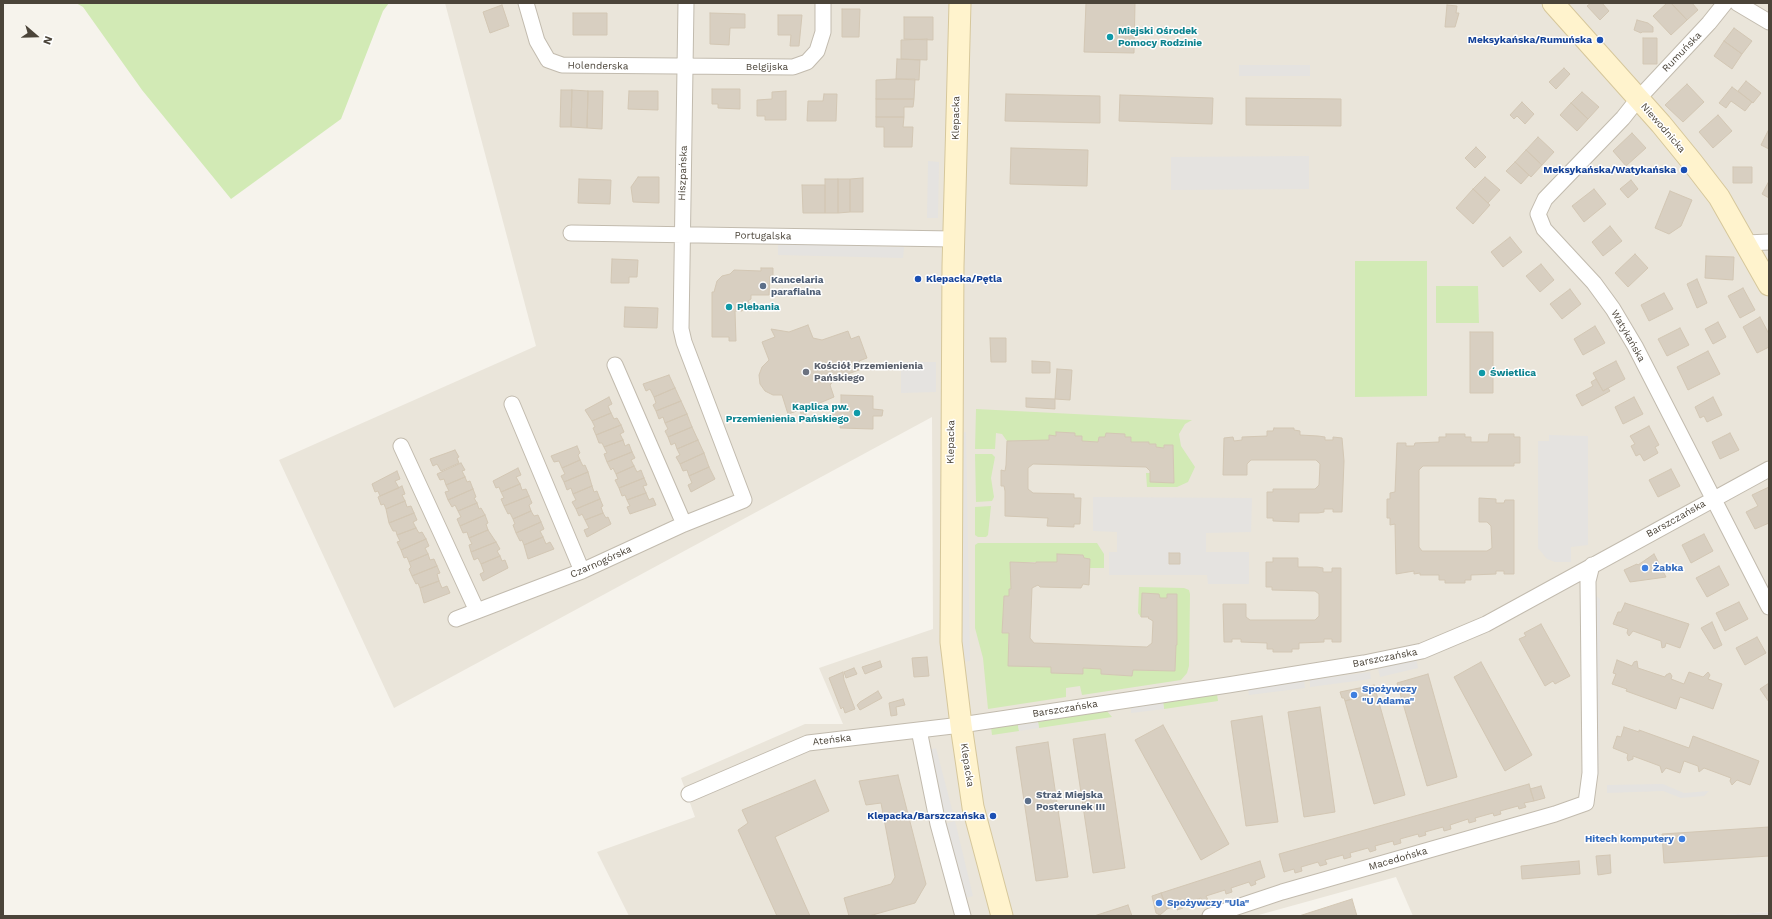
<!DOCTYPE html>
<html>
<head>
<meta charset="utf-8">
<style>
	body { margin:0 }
	#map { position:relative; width:1772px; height:919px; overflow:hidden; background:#f6f3ec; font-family:"Work Sans",sans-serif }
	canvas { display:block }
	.frame { position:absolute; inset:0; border:4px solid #4b4439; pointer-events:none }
	.north { position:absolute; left:16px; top:16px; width:40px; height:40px; -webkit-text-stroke:3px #fff; paint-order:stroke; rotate:110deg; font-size:11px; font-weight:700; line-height:16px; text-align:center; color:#4b4439 }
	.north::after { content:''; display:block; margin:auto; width:14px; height:18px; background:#4b4439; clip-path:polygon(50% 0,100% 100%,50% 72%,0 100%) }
</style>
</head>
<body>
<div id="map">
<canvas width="1772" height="919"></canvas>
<div class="frame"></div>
<div class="north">N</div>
</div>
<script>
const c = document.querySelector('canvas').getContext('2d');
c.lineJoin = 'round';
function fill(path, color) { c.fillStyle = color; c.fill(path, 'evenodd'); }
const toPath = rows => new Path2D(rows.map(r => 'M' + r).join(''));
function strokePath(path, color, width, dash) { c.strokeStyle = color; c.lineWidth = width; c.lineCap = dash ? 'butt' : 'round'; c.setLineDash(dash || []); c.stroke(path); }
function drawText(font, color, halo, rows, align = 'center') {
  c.font = font + ' "Work Sans",sans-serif'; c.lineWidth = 3; c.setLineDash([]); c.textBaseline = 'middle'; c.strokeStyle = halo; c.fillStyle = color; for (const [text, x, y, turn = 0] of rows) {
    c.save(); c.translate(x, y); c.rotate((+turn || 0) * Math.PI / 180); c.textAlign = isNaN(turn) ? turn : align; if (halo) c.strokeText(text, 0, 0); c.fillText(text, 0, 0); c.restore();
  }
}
const residential = toPath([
	[445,3,1769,3,1769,912,1707,916,1413,916,1396,877,1255,916,629,916,597,852,695,817,681,778,805,724,843,724,819,668,933,629,932,417,394,708,279,460,536,346]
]);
const industrial = toPath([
	[1769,912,1769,916,1707,916]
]);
const green = toPath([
	[76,3,389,3,383,11,341,119,231,199,142,90,83,7],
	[1355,261,1427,261,1427,396,1355,397],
	[1436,286,1478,286,1479,323,1436,323],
	[976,409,1192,420,1185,424,1179,434,1181,446,1195,467,1188,482,1177,487,1147,487,1146,473,1150,473,1150,482,1174,483,1173,445,1164,445,1164,448,1156,447,1149,444,1131,442,1131,437,1125,437,1124,434,1106,433,1105,437,1099,437,1098,442,1082,441,1082,436,1075,436,1075,433,1056,432,1056,436,1050,436,1049,440,1007,441,1002,434,996,433,995,449,975,449],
	[975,454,992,454,995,457,991,478,994,497,992,501,976,502],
	[991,506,988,535,986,537,978,537,975,535,975,507],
	[978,543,1097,543,1104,554,1104,568,1089,568,1090,559,1084,558,1083,555,1057,554,1057,562,1011,562,1011,589,1009,590,1009,596,1004,596,1002,633,1009,633,1008,644,1034,667,1051,667,1083,673,1083,668,1101,669,1101,674,1132,676,1133,670,1175,671,1176,645,1177,645,1177,594,1167,594,1167,598,1160,598,1152,593,1142,593,1141,617,1138,613,1139,587,1184,588,1189,590,1190,594,1189,666,1187,673,1181,680,1082,695,1080,686,1066,688,1066,697,988,709,983,658,975,628,975,545],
	[1217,694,1218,701,1164,709,1163,702],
	[1106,710,1112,717,1039,728,1038,722],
	[1018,725,1019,731,992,735,991,727]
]);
const parking = toPath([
	[1239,65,1310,65,1310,76,1239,76],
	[1309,156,1309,189,1171,190,1171,157],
	[928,161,939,162,938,218,927,218],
	[778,244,904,247,903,258,778,255],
	[901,362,936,362,936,392,901,393],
	[966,432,970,661,961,662,958,433],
	[1549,435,1588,436,1588,545,1571,547,1571,562,1555,562,1547,559,1538,548,1538,441,1549,441],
	[1093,497,1252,498,1251,532,1206,533,1206,552,1249,552,1249,584,1208,584,1207,575,1109,575,1109,552,1117,552,1117,532,1093,531],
	[1593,593,1600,599,1599,776,1593,771],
	[1416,659,1418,668,1380,677,1378,669],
	[1370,672,1371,679,1310,687,1310,680],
	[1304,681,1305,688,1249,695,1248,688],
	[1163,702,1164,709,1131,713,1131,707],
	[1038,722,1039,728,1019,731,1018,725],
	[936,748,954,817,943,820,926,751],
	[1663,784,1684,793,1709,791,1704,796,1681,798,1663,791,1607,793,1607,785],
	[955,821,973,896,963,899,944,824]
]);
const building = toPath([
	[1086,3,1135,3,1134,53,1084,52,1086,3],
	[1591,3,1602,3,1609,11,1600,20,1587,6,1591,3],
	[1667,3,1671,3,1687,20,1671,35,1653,16,1667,3],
	[1671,3,1692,3,1698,10,1687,20,1671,3],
	[502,5,509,26,490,33,483,12,502,5],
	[1447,5,1457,6,1456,13,1459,13,1455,27,1445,27,1447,5],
	[842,9,860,9,859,37,842,37,842,9],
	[573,13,607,13,607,35,573,35,573,13],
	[710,13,745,14,745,28,730,28,729,45,710,44,710,13],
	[778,15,802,15,799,46,790,46,791,35,778,35,778,15],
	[904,17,933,17,933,40,904,39,904,17],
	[1637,20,1648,23,1653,27,1653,32,1642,32,1641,33,1634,30,1637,20],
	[1734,28,1752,41,1742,54,1724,41,1734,28],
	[1643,38,1657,38,1657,64,1643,64,1643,38],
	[927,39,927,60,901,59,901,40,927,39],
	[1724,41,1742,54,1732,69,1714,56,1724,41],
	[897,59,920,60,919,80,896,79,897,59],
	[1564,68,1570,74,1556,89,1549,82,1564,68],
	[896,79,915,79,914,99,876,99,876,80,896,79],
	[1746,81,1761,93,1753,103,1738,91,1746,81],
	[1687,84,1704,102,1683,122,1665,105,1687,84],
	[1732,87,1752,102,1745,111,1731,101,1726,108,1719,103,1732,87],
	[712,89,740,89,740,109,718,108,718,104,712,104,712,89],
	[561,90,572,90,571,127,560,127,561,90],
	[572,90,588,91,587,128,571,127,572,90],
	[588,91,603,91,602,129,587,128,588,91],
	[629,91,658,91,658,110,628,109,629,91],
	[786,91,786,120,765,120,765,116,757,116,757,100,772,99,772,92,786,91],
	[1582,92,1599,107,1588,119,1571,103,1582,92],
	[824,94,837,94,836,121,807,121,808,101,823,101,824,94],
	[1006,94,1100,96,1100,123,1005,121,1006,94],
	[1120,95,1213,98,1212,124,1119,121,1120,95],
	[1246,98,1341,99,1341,126,1246,125,1246,98],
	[876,99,914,99,913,107,904,107,904,117,876,117,876,99],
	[1522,102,1534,114,1525,124,1517,116,1514,119,1510,115,1522,102],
	[1571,103,1588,119,1577,131,1560,115,1571,103],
	[1718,115,1732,131,1713,148,1699,132,1718,115],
	[876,117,904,117,903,127,913,127,912,147,884,147,884,127,876,127,876,117],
	[1769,129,1769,149,1761,145,1769,129],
	[1632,133,1646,148,1626,166,1613,151,1632,133],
	[1538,137,1554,152,1542,165,1526,150,1538,137],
	[1476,147,1486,157,1475,168,1465,158,1476,147],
	[1011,148,1088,150,1087,186,1010,184,1011,148],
	[1526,150,1542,165,1531,177,1515,162,1526,150],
	[1515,162,1529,175,1521,184,1506,171,1515,162],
	[1733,167,1752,167,1752,183,1733,183,1733,167],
	[638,177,659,177,659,203,633,202,631,187,638,177],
	[1485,177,1500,190,1488,203,1473,189,1485,177],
	[863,178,863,212,850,212,850,179,863,178],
	[579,179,611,180,610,204,578,203,579,179],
	[825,179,838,179,838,213,825,213,825,179],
	[838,179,850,179,850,212,838,213,838,179],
	[1631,180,1638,189,1628,198,1620,189,1631,180],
	[1769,181,1769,198,1762,194,1769,181],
	[802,185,825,185,825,213,803,213,802,185],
	[1473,189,1490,205,1473,224,1456,208,1473,189],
	[1594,189,1606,204,1584,222,1572,206,1594,189],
	[1670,191,1692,200,1681,226,1669,234,1655,228,1670,191],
	[1610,226,1622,241,1603,256,1592,242,1610,226],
	[1510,237,1522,252,1503,267,1491,252,1510,237],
	[1635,254,1648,268,1628,287,1615,273,1635,254],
	[1706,256,1734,257,1733,280,1705,278,1706,256],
	[612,259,638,260,637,277,629,277,629,283,611,283,612,259],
	[1541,264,1554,280,1540,292,1526,276,1541,264],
	[761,268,773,268,773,276,770,276,769,295,751,295,751,299,748,301,750,304,742,311,735,311,736,341,729,341,729,337,712,337,712,292,714,292,717,281,722,276,730,274,734,270,761,271,761,268],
	[1697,279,1707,303,1697,308,1687,284,1697,279],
	[1743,288,1755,310,1740,318,1728,296,1743,288],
	[1570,289,1581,304,1562,319,1550,304,1570,289],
	[1664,293,1673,309,1649,321,1641,305,1664,293],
	[625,307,658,308,657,328,624,327,625,307],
	[1760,317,1769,334,1769,347,1757,353,1743,327,1760,317],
	[1718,322,1726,337,1713,344,1705,329,1718,322],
	[808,325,813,338,822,340,848,331,851,339,859,336,867,358,859,361,862,369,836,378,830,385,834,397,815,405,802,418,800,410,788,414,782,395,773,395,765,391,760,384,759,375,762,367,769,360,762,342,775,337,771,329,789,332,808,325],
	[1595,326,1605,343,1583,355,1574,339,1595,326],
	[1680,328,1689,345,1667,356,1658,339,1680,328],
	[1470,332,1493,332,1493,393,1470,393,1470,332],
	[990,338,1006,338,1006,362,991,362,990,338],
	[1708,351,1720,374,1688,390,1677,367,1708,351],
	[1032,361,1050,362,1050,373,1032,373,1032,361],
	[1616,361,1625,379,1603,391,1593,373,1616,361],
	[1057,369,1072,370,1070,400,1055,399,1057,369],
	[669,375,675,388,654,397,650,389,646,391,643,384,669,375],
	[1596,379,1603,391,1608,388,1610,391,1582,406,1576,395,1593,386,1591,382,1596,379],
	[675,388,681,401,656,411,653,405,656,403,654,397,675,388],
	[841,395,873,396,873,409,883,410,882,416,873,416,873,429,840,428,841,419,832,418,832,405,841,405,841,395],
	[609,397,612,404,608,406,611,413,592,421,585,410,609,397],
	[1634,397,1643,414,1623,424,1615,407,1634,397],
	[1713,397,1722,415,1707,422,1704,416,1700,418,1695,407,1713,397],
	[1026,398,1055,399,1055,409,1026,407,1026,398],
	[681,401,687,414,665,423,663,417,659,419,656,411,681,401],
	[611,413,614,419,617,418,621,425,596,435,593,428,595,427,592,421,611,413],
	[687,414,692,427,668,437,665,431,668,429,665,423,687,414],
	[621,425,624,432,620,434,623,440,604,447,602,443,599,443,596,435,621,425],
	[1649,426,1659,445,1655,447,1658,453,1644,461,1640,454,1636,456,1631,446,1635,444,1630,436,1649,426],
	[692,427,698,440,677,449,675,443,671,445,668,437,692,427],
	[1274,428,1294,428,1294,430,1300,431,1300,435,1318,436,1325,437,1325,440,1333,440,1333,437,1342,438,1344,461,1342,512,1333,512,1333,509,1324,509,1324,512,1318,513,1299,513,1299,522,1273,521,1273,518,1267,518,1267,492,1273,492,1273,489,1315,489,1319,485,1320,464,1316,460,1251,460,1247,464,1247,475,1223,475,1224,438,1233,437,1234,441,1242,440,1242,437,1267,436,1267,431,1273,431,1274,428],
	[1056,432,1075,433,1075,436,1082,436,1082,441,1098,442,1099,437,1105,437,1106,433,1125,434,1125,437,1131,437,1131,442,1149,442,1149,444,1156,444,1156,447,1164,448,1164,445,1173,445,1174,483,1150,482,1150,471,1146,467,1033,464,1028,468,1028,489,1033,493,1074,494,1074,498,1081,498,1080,524,1074,524,1074,527,1047,526,1048,518,1005,516,1005,491,1004,486,1001,486,1001,470,1005,471,1006,465,1007,441,1049,440,1049,435,1056,436,1056,432],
	[1730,433,1739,450,1720,459,1712,442,1730,433],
	[1446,434,1465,434,1465,437,1471,437,1471,442,1488,442,1489,434,1514,434,1514,437,1520,437,1520,463,1514,463,1514,466,1423,466,1419,470,1419,547,1422,551,1487,551,1492,548,1491,526,1487,522,1479,522,1479,498,1496,499,1496,503,1504,503,1505,500,1514,500,1514,574,1504,574,1504,571,1496,571,1496,574,1471,575,1471,580,1465,580,1465,583,1445,583,1445,580,1439,580,1439,575,1420,575,1420,573,1414,574,1414,571,1396,574,1395,524,1390,525,1390,518,1387,518,1387,499,1390,499,1390,493,1395,492,1397,443,1406,443,1406,446,1414,446,1415,443,1439,442,1439,437,1446,437,1446,434],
	[623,440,625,446,629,444,632,452,607,462,604,454,607,453,604,447,623,440],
	[698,440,704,453,680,464,676,457,680,455,677,449,698,440],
	[577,446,580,453,578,455,580,460,562,468,559,461,554,462,551,456,577,446],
	[455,450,459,457,457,458,459,463,441,471,437,464,433,466,430,459,455,450],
	[632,452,635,458,631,460,634,466,616,474,613,468,611,470,607,462,632,452],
	[704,453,709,467,689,476,687,470,683,471,680,464,704,453],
	[580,460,583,466,585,465,588,472,564,482,561,476,565,474,562,468,580,460],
	[461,463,465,470,462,471,465,477,446,485,444,479,440,480,437,474,461,463],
	[634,466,637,472,641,470,644,478,619,488,615,480,618,479,616,474,634,466],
	[709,467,715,479,691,492,688,485,692,483,689,476,709,467],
	[518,468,521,475,516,477,520,484,501,492,499,487,496,488,493,481,518,468],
	[1671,469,1680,486,1658,497,1649,480,1671,469],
	[397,471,400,479,395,481,399,488,380,496,378,491,375,492,372,484,397,471],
	[588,472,592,486,573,494,571,488,567,490,564,482,588,472],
	[465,477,467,482,470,481,473,489,448,500,445,492,449,491,446,485,465,477],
	[644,478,647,485,643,486,646,493,627,500,625,495,622,496,619,488,644,478],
	[520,484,522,490,526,489,529,496,504,506,501,499,504,498,501,492,520,484],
	[402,486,405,494,402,495,405,501,386,509,384,504,381,505,378,497,402,486],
	[592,486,594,492,597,491,600,499,576,509,572,502,576,500,573,494,592,486],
	[1769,487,1769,523,1755,529,1746,512,1758,506,1752,495,1769,487],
	[473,489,476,497,474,498,477,503,458,511,455,505,452,507,448,500,473,489],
	[646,493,649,500,653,498,656,505,630,514,627,507,630,506,627,500,646,493],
	[529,496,532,503,529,505,531,511,513,519,510,513,508,514,504,506,529,496],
	[600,499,603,506,601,507,603,513,585,520,582,514,579,516,576,509,600,499],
	[405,501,407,507,411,506,414,513,389,523,386,509,405,501],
	[477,503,479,509,481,508,485,515,460,526,457,519,461,517,458,511,477,503],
	[531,511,534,516,538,515,541,522,516,533,513,525,515,524,513,519,531,511],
	[414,513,417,520,413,522,416,528,397,535,396,531,393,531,389,523,414,513],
	[603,513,606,518,608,517,611,524,587,537,584,530,589,528,585,520,603,513],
	[485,515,488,523,486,524,488,530,469,538,467,532,463,533,460,526,485,515],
	[541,522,544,529,540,531,543,537,524,545,522,540,520,541,516,533,541,522],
	[416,528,419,533,422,532,426,539,401,550,397,542,400,541,397,535,416,528],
	[488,530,496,542,471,552,469,545,472,544,469,538,488,530],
	[1704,534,1713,551,1691,563,1682,545,1704,534],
	[543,537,546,544,550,542,554,549,528,559,524,545,543,537],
	[426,539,429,546,425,548,428,554,409,562,407,557,404,558,401,550,426,539],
	[496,542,500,549,497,551,500,556,481,564,478,558,474,560,471,552,496,542],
	[1169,553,1180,553,1180,564,1169,564,1169,553],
	[428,554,430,560,434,559,437,566,412,576,409,569,411,567,409,562,428,554],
	[1057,554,1083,555,1084,558,1090,559,1089,585,1083,584,1081,588,1040,587,1038,585,1032,588,1030,638,1034,643,1147,647,1152,643,1153,621,1148,618,1149,617,1141,617,1142,593,1159,594,1160,598,1167,598,1167,594,1177,594,1177,645,1176,645,1175,671,1133,670,1132,676,1101,674,1101,669,1083,668,1083,674,1051,673,1051,667,1008,666,1009,633,1002,633,1004,596,1009,596,1009,589,1011,589,1010,562,1036,563,1036,562,1057,562,1057,554],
	[1654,554,1666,577,1630,582,1624,570,1637,564,1638,565,1654,554],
	[500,556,502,561,505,560,508,568,483,581,480,574,484,572,481,564,500,556],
	[1273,558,1298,558,1298,567,1317,567,1323,568,1323,572,1332,572,1332,568,1341,568,1341,642,1332,642,1332,639,1324,639,1324,642,1299,643,1299,649,1292,649,1292,652,1273,652,1273,649,1267,649,1267,643,1241,642,1241,639,1232,639,1232,642,1224,642,1223,604,1246,604,1246,617,1250,620,1315,620,1319,616,1319,594,1315,591,1272,590,1272,587,1266,587,1266,562,1273,562,1273,558],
	[437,566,440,573,437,574,439,581,420,588,418,583,416,584,412,576,437,566],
	[1719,566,1729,585,1707,597,1696,578,1719,566],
	[439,581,442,588,447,586,450,593,424,603,420,588,439,581],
	[1739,602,1748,619,1725,631,1716,613,1739,602],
	[1625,603,1689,624,1680,648,1666,643,1665,647,1662,648,1661,641,1633,631,1629,636,1627,633,1628,629,1613,624,1618,612,1621,612,1625,603],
	[1712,622,1722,645,1714,649,1701,628,1712,622],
	[1541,624,1570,676,1555,684,1553,681,1545,686,1519,639,1526,636,1524,633,1541,624],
	[1757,637,1766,653,1745,665,1736,648,1757,637],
	[927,657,929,676,914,677,912,658,927,657],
	[1617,660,1632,666,1634,662,1637,661,1638,668,1665,677,1666,675,1670,673,1672,676,1671,679,1684,684,1689,672,1703,677,1708,672,1710,675,1708,679,1722,684,1713,709,1680,697,1676,709,1626,691,1627,689,1612,684,1616,674,1613,673,1617,660],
	[880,661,882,667,865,674,862,667,880,661],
	[1481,662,1532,755,1505,771,1454,677,1481,662],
	[854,668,857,674,846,678,844,672,854,668],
	[843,672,844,680,855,709,845,713,843,707,841,709,829,678,843,672],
	[1428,674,1457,777,1427,786,1397,683,1428,674],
	[1769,683,1769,702,1760,689,1769,683],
	[1374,685,1375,693,1345,701,1344,698,1342,698,1340,692,1374,685],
	[878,691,882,698,860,710,857,705,860,702,878,691],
	[1376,692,1405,795,1374,804,1345,701,1376,692],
	[903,699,905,705,896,707,897,715,891,716,889,703,903,699],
	[1320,707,1335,812,1304,817,1288,712,1320,707],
	[1262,716,1278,822,1246,826,1231,721,1262,716],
	[1163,725,1229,844,1201,860,1135,740,1163,725],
	[1624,727,1639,732,1639,730,1689,748,1693,736,1759,761,1750,785,1737,780,1732,785,1730,781,1731,778,1704,768,1699,772,1698,766,1684,761,1680,773,1666,768,1662,773,1660,766,1633,756,1633,759,1628,761,1627,758,1628,754,1613,748,1617,736,1621,737,1624,727],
	[1105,734,1125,868,1093,873,1073,739,1105,734],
	[1048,742,1068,877,1036,881,1016,747,1048,742],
	[898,775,926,884,915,903,869,916,849,916,844,898,891,884,895,877,881,803,866,805,859,781,898,775],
	[815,780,829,811,775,837,810,916,777,916,738,830,748,823,742,810,815,780],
	[1529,784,1534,801,1524,803,1526,807,1519,809,1518,806,1500,811,1501,814,1494,816,1493,813,1475,818,1476,821,1469,823,1468,819,1450,825,1451,829,1444,831,1443,827,1425,832,1426,835,1419,837,1418,834,1400,839,1401,843,1394,845,1393,841,1375,846,1376,850,1370,852,1368,848,1350,853,1351,857,1344,859,1343,855,1325,860,1327,864,1320,866,1318,862,1301,867,1302,871,1295,873,1294,869,1284,872,1279,854,1529,784],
	[1541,786,1545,798,1534,801,1530,789,1541,786],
	[1769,827,1769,856,1664,863,1662,834,1769,827],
	[1610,855,1611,873,1598,875,1596,856,1610,855],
	[1260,861,1265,877,1255,881,1256,884,1251,886,1249,882,1231,888,1232,892,1226,894,1225,890,1206,896,1208,900,1202,902,1201,898,1182,904,1183,908,1177,910,1176,906,1167,909,1161,893,1260,861],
	[1579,861,1580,874,1522,879,1521,866,1579,861],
	[1161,893,1167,909,1160,915,1156,913,1152,896,1161,893],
	[1352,899,1357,916,1299,916,1352,899],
	[1128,905,1132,916,1094,916,1128,905]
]);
const street = toPath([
	[526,3,537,41,548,60,562,65,793,67,807,62,817,51,823,32,823,3],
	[1725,3,1709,23,1638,99,1623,118,1545,199,1538,214,1544,229,1594,283,1613,309,1635,346,1769,607],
	[1737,3,1769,22],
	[571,233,954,239],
	[1746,243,1769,242],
	[615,365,684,524],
	[512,404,582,571],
	[401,446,477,611],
	[456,619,582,571,684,524,744,500,684,342,681,329,686,3],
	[919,730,938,824,963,916],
	[689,794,808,743,961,725,1228,685,1364,663,1422,651,1486,624,1769,469],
	[1210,916,1282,892,1555,814,1586,803,1590,773,1588,581,1592,565]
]);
const secondary = toPath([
	[960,3,953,266,951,642,961,725,973,807,1002,916],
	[1553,3,1661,124,1692,162,1719,197,1769,285]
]);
const markers = [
	[1110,37,4,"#0f9aa8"],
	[1600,40,4,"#1a4fb4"],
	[1684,170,4,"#1a4fb4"],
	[918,279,4,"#1a4fb4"],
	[763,286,4,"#5c6f8a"],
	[729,307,4,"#0f9aa8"],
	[806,372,4,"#6b7280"],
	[1482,373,4,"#0f9aa8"],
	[857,413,4,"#0f9aa8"],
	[1645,568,4,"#3f7fe0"],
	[1354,695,4,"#3f7fe0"],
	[1028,801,4,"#5c6f8a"],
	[993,816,4,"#1a4fb4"],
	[1682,839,4,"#3f7fe0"],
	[1159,903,4,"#3f7fe0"]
];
const cultureNames = [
	["Miejski Ośrodek",1118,31],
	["Pomocy Rodzinie",1118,43],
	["Plebania",737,307],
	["Świetlica",1490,373],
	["Kaplica pw.",849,407,"right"],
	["Przemienienia Pańskiego",849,419,"right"]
];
const transitNames = [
	["Meksykańska/Rumuńska",1592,40],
	["Meksykańska/Watykańska",1676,170],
	["Klepacka/Pętla",926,279,"left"],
	["Klepacka/Barszczańska",985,816]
];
const streetNames = [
	["Rumuńska",1682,52,-46],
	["Holenderska",598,66,1],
	["Belgijska",767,67],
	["Klepacka",956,118,-89],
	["Niewodnicka",1663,128,49],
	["Hiszpańska",683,173,-88],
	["Portugalska",763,236,1],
	["Watykańska",1628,336,60],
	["Klepacka",951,442,-89],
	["Barszczańska",1676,519,-29],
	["Czarnogórska",601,562,-24],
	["Barszczańska",1385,658,-11],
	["Barszczańska",1065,709,-9],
	["Ateńska",832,740,-7],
	["Klepacka",967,765,81],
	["Macedońska",1398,859,-16]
];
const serviceNames = [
	["Kancelaria",771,280],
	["parafialna",771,292],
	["Straż Miejska",1036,795],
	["Posterunek III",1036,807]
];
const worshipNames = [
	["Kościół Przemienienia",814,366],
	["Pańskiego",814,378]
];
const shopNames = [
	["Żabka",1653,568],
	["Spożywczy",1362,689],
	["\"U Adama\"",1362,701],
	["Hitech komputery",1674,839,"right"],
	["Spożywczy \"Ula\"",1167,903]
];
fill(residential, '#eae5da');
fill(industrial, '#e6e2dd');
fill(green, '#d2eab5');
fill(parking, '#e5e3e0');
fill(building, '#d8cfc1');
strokePath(building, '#d3c7b4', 1);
strokePath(street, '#c2bbae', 17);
strokePath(secondary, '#d6c79b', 23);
strokePath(street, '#fff', 15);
strokePath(secondary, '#fff3cd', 21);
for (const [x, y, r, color] of markers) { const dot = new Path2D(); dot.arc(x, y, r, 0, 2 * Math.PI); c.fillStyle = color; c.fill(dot); strokePath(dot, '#fff', 1.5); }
drawText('bold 10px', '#0d838f', '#fff', cultureNames, 'left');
drawText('bold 10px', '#164399', '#fff', transitNames, 'right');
drawText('10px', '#4b4439', '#fff', streetNames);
drawText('bold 10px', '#4e5e75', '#fff', serviceNames, 'left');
drawText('bold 10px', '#5b616d', '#fff', worshipNames, 'left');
drawText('bold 10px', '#366cbe', '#fff', shopNames, 'left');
</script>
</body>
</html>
